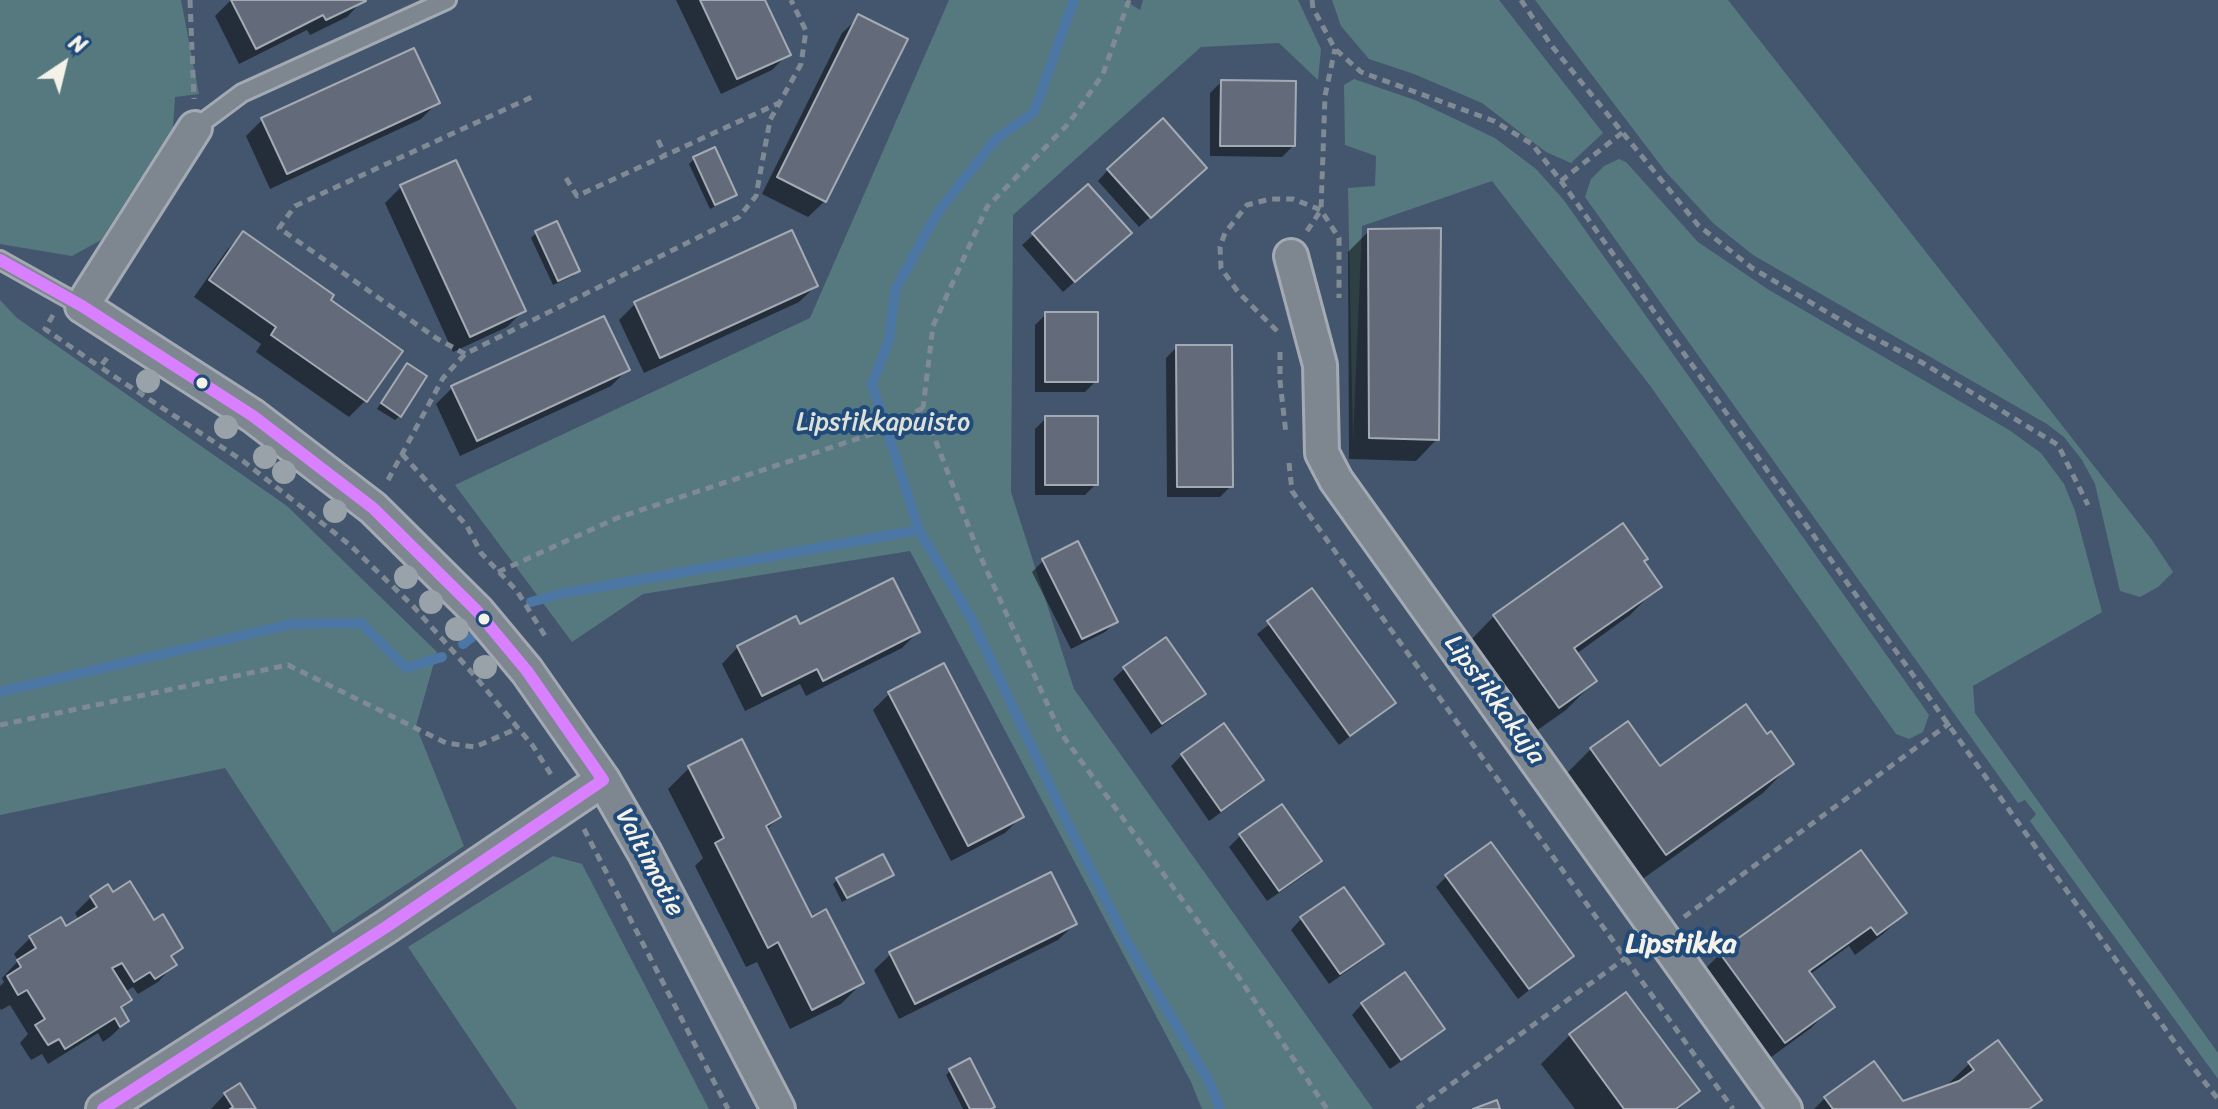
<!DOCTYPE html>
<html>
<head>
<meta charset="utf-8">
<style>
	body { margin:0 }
	#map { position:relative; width:2218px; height:1109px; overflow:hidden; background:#44566d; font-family:Sriracha,sans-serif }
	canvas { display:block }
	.north { position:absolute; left:24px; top:24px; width:80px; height:80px; -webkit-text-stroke:6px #1f4a7a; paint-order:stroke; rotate:35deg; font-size:22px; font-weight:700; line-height:32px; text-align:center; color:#f4f1e8 }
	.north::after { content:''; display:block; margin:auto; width:28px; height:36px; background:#f4f1e8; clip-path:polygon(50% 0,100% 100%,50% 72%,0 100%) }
</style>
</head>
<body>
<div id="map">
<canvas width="2218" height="1109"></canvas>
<div class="north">N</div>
</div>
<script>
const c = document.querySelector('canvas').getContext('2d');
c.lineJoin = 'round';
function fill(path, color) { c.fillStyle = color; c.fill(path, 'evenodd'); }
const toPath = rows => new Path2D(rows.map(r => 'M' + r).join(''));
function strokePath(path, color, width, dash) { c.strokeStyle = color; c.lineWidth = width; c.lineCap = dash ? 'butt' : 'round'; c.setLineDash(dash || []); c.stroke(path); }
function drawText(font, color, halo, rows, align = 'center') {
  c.font = font + ' Sriracha,sans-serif'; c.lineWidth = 8; c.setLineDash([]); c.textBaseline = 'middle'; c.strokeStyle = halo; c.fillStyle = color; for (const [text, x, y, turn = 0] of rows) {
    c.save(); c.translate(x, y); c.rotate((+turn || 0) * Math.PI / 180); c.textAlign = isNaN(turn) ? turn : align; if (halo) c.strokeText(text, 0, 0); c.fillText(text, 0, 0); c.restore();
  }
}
const green = toPath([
	[0,0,181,0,199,94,175,97,173,127,101,240,72,256,0,244],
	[949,0,1124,0,1140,10,1143,0,1298,0,1321,49,1318,80,1279,43,1201,47,1013,215,1011,492,1074,689,1373,1109,1202,1109,1191,1082,910,551,643,594,572,642,455,485,810,318],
	[1332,0,1499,0,1603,133,1571,163,1546,152,1482,103,1414,74,1369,59,1341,26],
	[1535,0,1728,0,2152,540,2173,572,2158,587,2140,597,2120,591,2095,484,2082,460,2064,437,2047,424,1753,255,1713,223,1665,171],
	[1354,79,1415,100,1495,138,1536,169,1563,199,1929,715,1923,732,1909,739,1896,734,1651,387,1492,181,1362,226,1353,442,1348,188,1375,186,1376,156,1345,145,1344,85],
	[1619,159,1626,162,1698,242,1769,290,2009,430,2041,453,2064,484,2075,511,2102,612,1973,686,1975,713,2218,1053,2218,1079,2030,821,2036,814,2025,800,2018,803,1585,197,1591,179,1604,166],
	[0,300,17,318,287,506,437,652,416,726,464,846,333,933,225,768,0,815],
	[553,856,582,864,709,1109,517,1109,408,947]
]);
const shadow = toPath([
	[231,0,363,0,347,17,310,35,307,30,239,64,215,16],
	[676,0,763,0,788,54,772,70,721,94],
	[859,17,825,201,808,217,762,194,842,33],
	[1221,82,1293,146,1282,157,1210,156,1210,93],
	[437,103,421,119,270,189,246,136,262,120],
	[694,159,735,195,710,209,689,164],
	[1108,170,1193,179,1139,227,1098,181],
	[1088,186,1118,243,1063,292,1022,245],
	[401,187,523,311,507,327,453,352,385,203],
	[1369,231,1437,439,1416,461,1349,459,1348,252],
	[536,233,578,271,573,276,553,285,531,238],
	[243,234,328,301,400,351,365,401,349,417,256,352,261,344,194,297,227,250],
	[816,286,799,302,644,373,619,320,636,303],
	[1046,314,1096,381,1085,392,1035,392,1035,325],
	[1177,347,1231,486,1220,497,1167,497,1166,358],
	[627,370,611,386,460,456,436,404,452,388],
	[402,371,400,416,395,420,377,409],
	[1046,418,1096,484,1085,495,1035,495,1035,429],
	[1043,561,1116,621,1105,632,1071,649,1032,572],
	[1642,562,1659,586,1630,615,1576,654,1595,681,1566,710,1529,736,1466,645,1494,616],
	[1311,591,1393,703,1339,745,1257,634],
	[799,627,918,632,902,648,806,696,800,684,745,711,722,664,738,647],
	[1124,669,1204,694,1193,704,1151,734,1113,679],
	[890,693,1021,817,1005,833,951,861,873,710],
	[1766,737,1791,764,1763,793,1637,883,1562,778,1591,749,1659,769],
	[741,742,779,817,766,830,811,919,862,983,841,1004,790,1029,757,962,746,967,695,866,703,858,668,789,689,768],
	[1182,755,1262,780,1251,791,1209,821,1171,766],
	[1282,807,1320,861,1309,872,1267,901,1229,847,1240,836],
	[891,874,842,902,833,884,838,879],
	[1447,876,1572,956,1518,999,1436,887],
	[112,895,153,922,181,948,170,958,174,965,158,982,138,994,133,987,125,992,129,1000,120,1009,127,1021,110,1037,103,1042,98,1033,48,1064,42,1054,31,1060,20,1043,28,1034,10,1005,1,1010,0,1008,0,986,4,982,2,978,18,961,14,954,30,938,65,928,79,920,75,913,91,897],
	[1905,913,1883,934,1855,955,1849,946,1809,975,1832,1007,1811,1028,1763,1063,1700,974,1721,953],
	[1301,919,1381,944,1370,955,1329,984,1291,930],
	[1075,924,1058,940,899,1019,874,970,891,954],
	[1362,1004,1442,1029,1431,1040,1390,1069,1352,1015],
	[1570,1035,1697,1091,1679,1109,1575,1109,1541,1064],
	[1970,1063,2039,1100,2030,1109,1814,1109,1825,1098,1902,1104,1950,1087,1948,1084],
	[951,1070,990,1109,963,1109,946,1075],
	[225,1094,254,1109,211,1109]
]);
const stream = toPath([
	[919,530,872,384,889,340,895,290,938,212,995,140,1034,112,1074,0],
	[531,602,565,593,919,530,971,618,1068,824,1126,940,1209,1081,1220,1109],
	[463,644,477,633],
	[0,692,292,624,361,623,406,668,442,657]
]);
const building = toPath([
	[231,0,365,0,366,1,326,20,323,15,256,49,231,0],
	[700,0,765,0,791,55,737,79,700,0],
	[858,14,908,39,826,202,777,177,858,14],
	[414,48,440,103,287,174,261,118,414,48],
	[1221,80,1296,81,1295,146,1220,146,1221,80],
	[1163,118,1207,168,1151,218,1107,169,1163,118],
	[715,147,737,195,715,205,693,157,715,147],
	[456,160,526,311,470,337,400,185,456,160],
	[1088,184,1132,233,1075,282,1032,233,1088,184],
	[557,221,580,271,558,281,535,231,557,221],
	[1441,228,1439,440,1369,438,1368,229,1441,228],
	[792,230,818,286,660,358,634,302,792,230],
	[243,231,334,295,331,300,403,351,367,402,271,335,276,327,209,280,243,231],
	[1045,312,1098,312,1098,382,1045,382,1045,312],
	[604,316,630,370,477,441,451,386,604,316],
	[1176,345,1232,345,1233,487,1177,487,1176,345],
	[407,363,427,376,401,417,381,403,407,363],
	[1045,416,1098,416,1098,485,1045,485,1045,416],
	[1623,523,1648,559,1644,561,1662,587,1574,648,1597,681,1559,708,1493,615,1623,523],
	[1078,541,1118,622,1082,639,1042,559,1078,541],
	[893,578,920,632,823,681,817,669,762,696,737,646,796,616,800,624,893,578],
	[1312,588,1396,703,1350,736,1267,621,1312,588],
	[1166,637,1206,694,1162,724,1123,667,1166,637],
	[944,663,1024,817,968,846,888,692,944,663],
	[1746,704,1767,734,1771,731,1794,764,1666,855,1590,748,1628,721,1660,766,1746,704],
	[1224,723,1264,780,1221,811,1181,754,1224,723],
	[742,739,781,817,766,826,812,917,826,909,864,983,812,1010,778,942,768,948,715,843,724,838,688,766,742,739],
	[1282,804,1322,861,1279,891,1239,834,1282,804],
	[1491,842,1574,956,1529,989,1445,875,1491,842],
	[1861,850,1907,913,1877,935,1871,927,1809,971,1835,1007,1785,1043,1719,952,1861,850],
	[883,854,894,875,847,898,836,878,883,854],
	[1051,872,1077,924,915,1004,889,952,1051,872],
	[130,881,154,920,163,914,183,948,171,956,177,965,155,979,150,972,134,982,122,963,112,968,132,1000,121,1007,129,1021,120,1027,115,1018,65,1049,59,1039,48,1045,35,1025,45,1019,27,990,18,995,7,976,21,967,17,960,36,948,29,936,61,917,66,926,97,907,90,896,108,884,113,892,130,881],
	[1344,887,1384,944,1340,974,1300,917,1344,887],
	[1405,972,1445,1029,1401,1060,1361,1003,1405,972],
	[1626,992,1700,1091,1676,1109,1624,1109,1569,1034,1626,992],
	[1998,1040,2042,1100,2029,1109,1833,1109,1824,1097,1874,1061,1903,1101,1959,1081,1974,1070,1968,1062,1998,1040],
	[970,1058,995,1107,991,1109,970,1109,949,1069,970,1058],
	[240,1083,256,1109,230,1109,233,1107,224,1093,240,1083],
	[1497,1100,1500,1109,1473,1109,1497,1100]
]);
const path = toPath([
	[190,0,194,99],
	[1129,0,1103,74,1069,123,987,207,933,326,923,408,978,551,1060,732,1240,979,1327,1109],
	[1312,0,1313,8,1335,49,1361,72,1494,121,1532,144,1561,181,2188,1061,2218,1099],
	[1521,0,1551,45,1698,225,1752,268,1854,328,1921,362,2058,445,2088,505],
	[658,140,665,155],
	[566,178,577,196,779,103],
	[1561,181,1623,132],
	[1307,231,1321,210,1325,96,1335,49],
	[53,315,45,329,100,367],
	[1277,331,1238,292,1221,268,1220,247,1225,233,1247,205,1270,199,1293,199,1321,210,1339,238,1339,298],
	[1280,352,1280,381,1286,434],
	[465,354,436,338,279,228,295,206,532,97],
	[107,358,100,367,243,461,350,545,413,606,474,675,533,746,552,776],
	[402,454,467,526,481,553,517,591,547,639],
	[1289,463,1292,491,1733,1109],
	[388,480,443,378,465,354,739,217,756,196,770,120,801,64,806,31,791,0],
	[498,572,617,518,872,434,923,408],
	[0,725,288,665,446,743,475,747,518,728],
	[584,829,728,1109],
	[1684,917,1950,723],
	[1417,1109,1627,957]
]);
const service = toPath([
	[195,128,242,93,447,0],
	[0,260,82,306]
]);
const minor = toPath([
	[195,128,82,306,253,416,373,508,477,611,527,671,603,780,645,853,778,1109],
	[1291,256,1320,365,1322,453,1336,480,1785,1109],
	[103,1109,386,927,603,780]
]);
const bus1 = toPath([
	[0,260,82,306,253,416,373,508,477,611,527,671,603,780],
	[103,1109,386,927,603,780]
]);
const trees = [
	[148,381],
	[226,427],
	[265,457],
	[284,472],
	[335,511],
	[406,577],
	[431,602],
	[457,629],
	[485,667]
];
const markers = [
	[202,383,7,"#f4f1e8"],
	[484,619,7,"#f4f1e8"]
];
const parkNames = [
	["Lipstikkapuisto",883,423]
];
const streetNames = [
	["Lipstikkakuja",1494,700,54],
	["Valtimotie",649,863,62]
];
const neighbourhoodNames = [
	["Lipstikka",1681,945]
];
fill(green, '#567980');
fill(shadow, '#0007');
strokePath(stream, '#4c76a3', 10);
fill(building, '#636b7b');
strokePath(building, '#a3aab3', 2);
strokePath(service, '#a3aab3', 22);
strokePath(minor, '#a3aab3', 38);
strokePath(path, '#808a94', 5, [8, 6]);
strokePath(service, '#7e878f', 16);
strokePath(minor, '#7e878f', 32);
strokePath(bus1, '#d880ff', 12);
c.fillStyle = '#98a2a8';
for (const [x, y] of trees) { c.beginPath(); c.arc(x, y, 12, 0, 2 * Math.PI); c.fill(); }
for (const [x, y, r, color] of markers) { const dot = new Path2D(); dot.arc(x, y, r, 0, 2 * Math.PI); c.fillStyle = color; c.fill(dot); strokePath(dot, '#1f4a7a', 3); }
drawText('26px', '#dde0d9', '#1f4a7a', parkNames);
drawText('26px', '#f4f1e8', '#1f4a7a', streetNames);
drawText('bold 28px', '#f4f1e8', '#1f4a7a', neighbourhoodNames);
</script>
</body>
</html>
